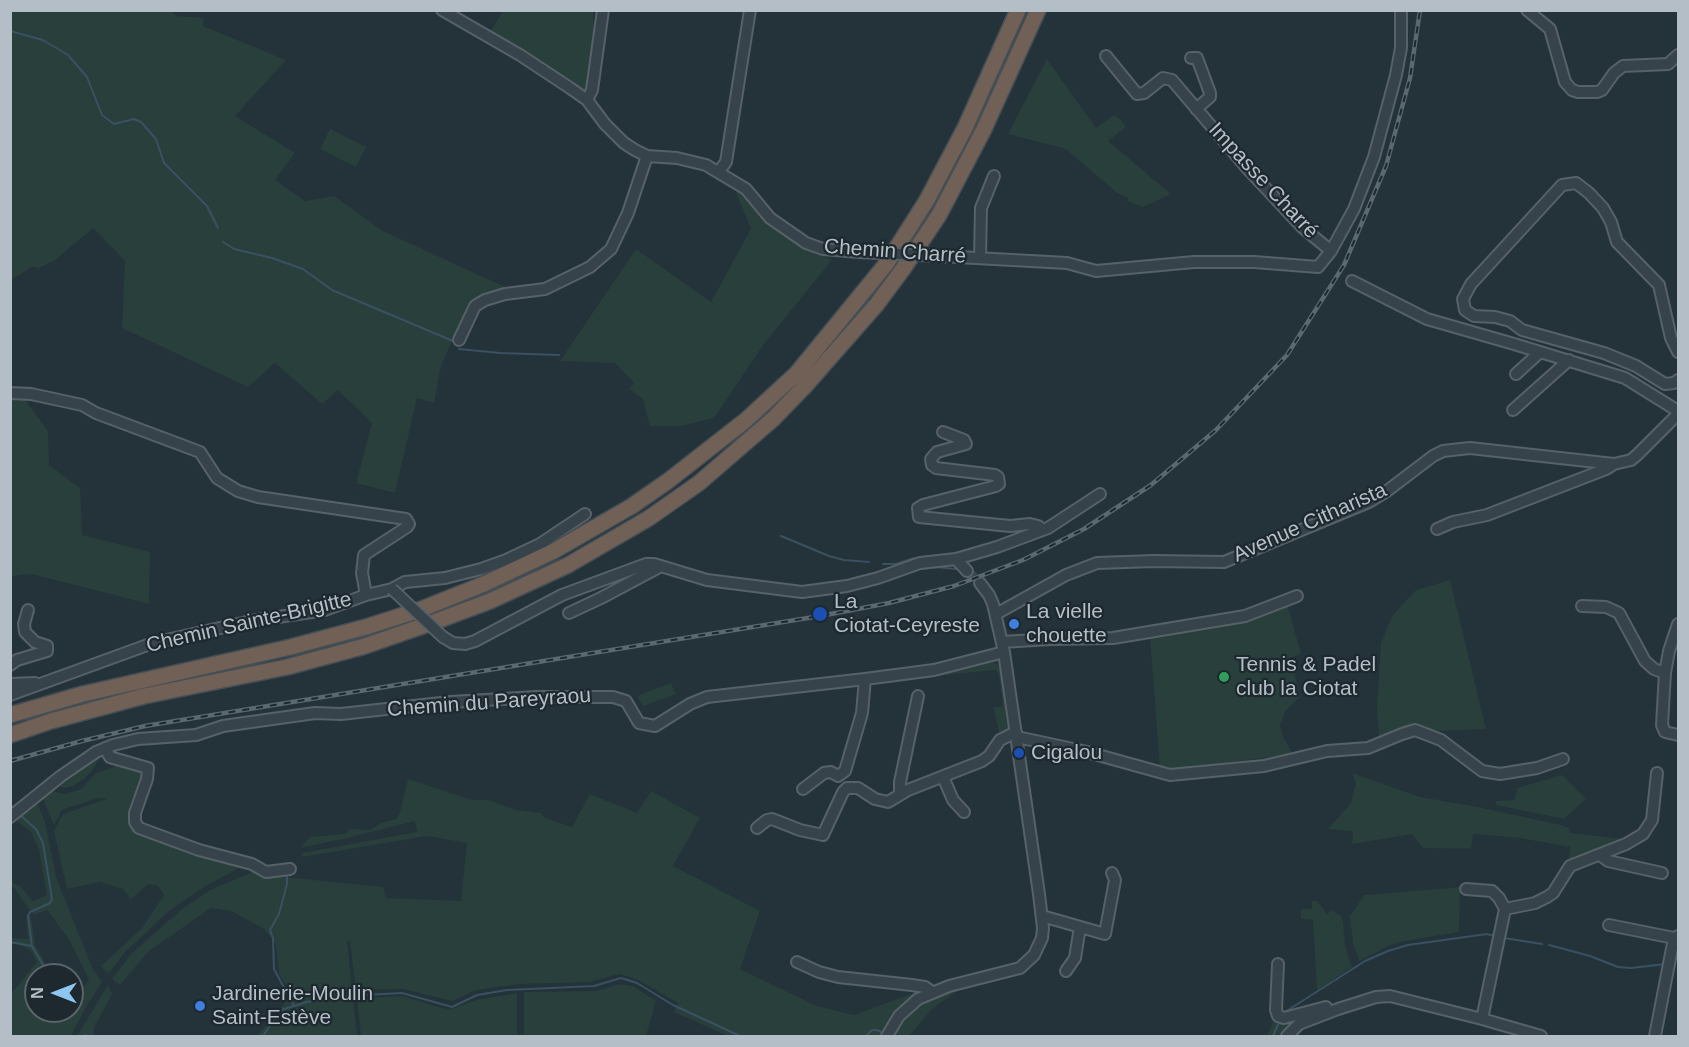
<!DOCTYPE html>
<html>
<head>
<meta charset="utf-8">
<style>
	body { margin:0 }
	#map { position:relative; width:1689px; height:1047px; overflow:hidden; background:#24323a; font-family:Arial,sans-serif }
	canvas { display:block }
	.frame { position:absolute; inset:0; border:12px solid #b3bec6; pointer-events:none }
	.north { position:absolute; left:24px; top:963px; width:60px; height:60px; box-sizing:border-box; background:#1d282f; border:2px solid #59646b; border-radius:50%; rotate:270deg; font-size:16px; font-weight:700; line-height:24px; text-align:center; color:#b3bec6 }
	.north::after { content:''; display:block; margin:auto; width:21px; height:27px; background:#8dc7f1; clip-path:polygon(50% 0,100% 100%,50% 72%,0 100%) }
</style>
</head>
<body>
<div id="map">
<canvas width="1689" height="1047"></canvas>
<div class="frame"></div>
<div class="north">N</div>
</div>
<script>
const c = document.querySelector('canvas').getContext('2d');
c.lineJoin = 'round';
function fill(path, color) { c.fillStyle = color; c.fill(path, 'evenodd'); }
const toPath = rows => new Path2D(rows.map(r => 'M' + r).join(''));
function strokePath(path, color, width, dash) { c.strokeStyle = color; c.lineWidth = width; c.lineCap = dash ? 'butt' : 'round'; c.setLineDash(dash || []); c.stroke(path); }
function drawText(font, color, halo, rows, align = 'center') {
  c.font = font + ' Arial,sans-serif'; c.lineWidth = 4.5; c.setLineDash([]); c.textBaseline = 'middle'; c.strokeStyle = halo; c.fillStyle = color; for (const [text, x, y, turn = 0] of rows) {
    c.save(); c.translate(x, y); c.rotate((+turn || 0) * Math.PI / 180); c.textAlign = isNaN(turn) ? turn : align; if (halo) c.strokeText(text, 0, 0); c.fillText(text, 0, 0); c.restore();
  }
}
const green = toPath([
	[153,10,154,12,168,10,177,16,204,18,203,26,286,60,235,116,295,153,275,180,305,201,334,196,383,231,505,287,469,301,441,366,434,403,417,398,395,493,356,483,372,423,338,390,322,404,275,363,248,387,122,328,125,261,93,228,54,261,39,268,32,267,11,280,11,11],
	[503,11,593,11,594,46,586,89,580,93,490,32],
	[1047,59,1096,128,1114,115,1120,119,1126,127,1108,141,1171,194,1143,207,1127,201,1129,198,1117,193,1066,149,1008,134],
	[330,129,366,147,356,167,320,149],
	[737,189,752,200,774,226,792,241,832,260,764,344,714,418,681,426,650,426,643,399,629,389,634,383,615,363,560,361,636,249,711,302,751,229,736,193],
	[11,398,25,400,48,431,49,465,80,488,82,535,150,552,149,604,32,574,11,576],
	[1450,580,1486,729,1437,731,1416,726,1379,738,1377,707,1381,643,1392,616,1416,590],
	[1287,603,1301,654,1290,658,1300,696,1285,712,1280,725,1283,737,1293,754,1173,770,1160,769,1150,635],
	[988,662,998,664,1003,668,1011,721,1009,729,1001,739,993,707,1003,707,999,674,996,670,935,676],
	[671,683,676,694,643,706,637,696],
	[102,755,91,772,84,779,73,786,64,788,60,786],
	[122,764,145,768,132,823,240,865,239,868,204,887,169,911,126,951,108,974,101,966,142,928,164,895,158,886,148,884,131,899,123,889,100,882,67,889,54,831,63,814,107,799,98,798,62,810,54,825,42,797,52,791,65,794,81,789,96,773],
	[1352,773,1420,797,1478,807,1561,825,1569,828,1570,833,1624,839,1568,863,1570,847,1520,838,1473,834,1471,849,1423,848,1412,834,1352,844,1353,831,1328,829,1351,803,1356,783],
	[1562,775,1586,799,1564,819,1496,805,1496,801,1515,800,1517,788],
	[408,779,472,800,488,800,516,810,541,813,545,818,572,827,590,794,637,813,651,791,700,818,673,866,760,911,740,969,817,1006,854,1015,914,993,917,997,884,1036,728,1036,674,1012,678,1003,636,979,620,974,589,982,520,984,476,990,452,1001,403,989,356,990,350,942,347,941,357,1036,257,1036,292,994,279,974,276,944,264,929,231,911,211,908,149,951,120,985,112,979,131,954,182,909,210,890,257,870,266,875,383,887,386,898,461,901,467,843,427,836,302,857,302,853,417,832,415,821,343,839,300,848,310,837,344,834,350,829,370,830,381,823,396,819,400,812],
	[37,802,45,822,56,877,92,967,102,982,86,1007,71,1036,11,1036,10,995,37,962,30,950,17,944,11,945,11,938,28,939,26,916,31,916,35,945,52,975,36,975,36,1011,72,1011,72,1006,89,979,70,941,47,910,34,915,29,909,15,889,11,886,11,882,20,886,33,901,47,895,39,850,31,832,15,819],
	[1460,887,1459,932,1400,942,1386,947,1360,961,1353,944,1350,916,1364,895],
	[1312,901,1317,901,1327,914,1332,910,1341,916,1343,922,1345,946,1352,967,1317,990,1313,920,1301,919,1301,909,1312,909],
	[619,984,633,986,656,1001,646,1036,524,1036,524,992,597,991],
	[108,985,112,994,94,1028,93,1036,77,1036],
	[960,989,932,1009,909,1036,892,1036,903,1020,920,1005,935,995],
	[517,993,517,1036,361,1036,357,998,403,996,448,1010,477,1000],
	[1289,1016,1303,1018,1282,1036,1267,1036,1274,1020]
]);
const stream = toPath([
	[10,31,43,40,68,55,87,77,102,115,114,124,134,119,141,122,156,139,164,163,207,206,218,228],
	[223,242,234,249,272,258,303,269,332,290,453,341],
	[459,349,500,353,559,355],
	[781,536,829,556,844,560,869,562],
	[883,564,896,564,914,558,917,559],
	[920,569,935,567,956,569],
	[20,815,36,829,43,843,52,899,50,903,30,912,28,916,32,946],
	[287,875,287,884,279,914,270,930,273,938,274,969,294,1006],
	[1504,938,1542,944],
	[10,942,32,946,49,975],
	[1549,945,1590,956,1618,967,1631,968,1666,964],
	[1283,1015,1285,1012,1365,961,1388,951,1408,945,1487,934,1495,936],
	[85,1035,87,1036],
	[263,1036,273,1021,284,1009,307,1002,345,996,402,993,452,1007,477,995,507,990,594,986,621,978,637,983,673,1005,740,1036],
	[866,1036,872,1030,877,1030,883,1033],
	[1273,1036,1280,1020]
]);
const minorTunnel = toPath([
	[967,571,980,583]
]);
const minor = toPath([
	[442,10,520,55,570,88,587,100,605,124,624,143,635,150,647,156,677,158,706,165,746,189,770,218,806,243,823,249,859,252],
	[1527,10,1550,29,1565,82,1572,90,1578,92,1597,92,1602,90,1614,73,1623,66,1668,64,1678,55],
	[1106,56,1137,94,1144,93,1163,78,1172,80,1246,167,1302,227,1331,251],
	[1191,58,1197,58,1210,93,1210,97,1196,109],
	[587,100,592,90,603,10],
	[719,171,726,162,750,10],
	[939,256,1067,263,1096,271,1194,262,1254,262,1318,267,1331,251,1354,209,1374,157,1396,75,1401,48,1401,10],
	[980,258,981,208,994,176],
	[1352,281,1427,319,1514,344,1625,378,1678,411],
	[459,340,475,306,485,300,505,294,545,289,590,267,611,249,628,213,647,156],
	[1678,352,1671,338,1659,285,1617,242,1611,222,1603,208,1589,193,1576,183,1562,185,1471,284,1463,299,1465,310,1474,316,1495,317,1510,321,1522,330,1604,353,1636,366,1665,384,1674,383,1678,380],
	[1516,374,1540,352],
	[10,393,31,394,82,405,96,413,200,452,217,478,238,491,258,497,406,519,409,524,407,527,364,555,362,573,366,595],
	[1513,410,1569,360],
	[943,432,964,440,966,444,937,452,931,459,932,465,936,468,995,475,998,477,999,484,996,486,923,505,918,508,919,517,1010,526,1030,524,1038,526,1043,530],
	[1437,529,1453,522,1487,515,1606,469,1614,464],
	[956,559,997,547,1048,528,1100,494],
	[1582,606,1606,607,1619,613,1645,661,1654,669,1665,673],
	[569,613,601,598,661,566],
	[996,614,1066,575,1097,563,1154,561,1224,562,1369,502,1387,491,1433,456,1443,451,1470,448,1614,464,1631,460,1637,455,1678,414],
	[1678,624,1669,651,1665,673,1662,725,1665,732,1678,735],
	[443,637,453,643,465,644,475,641,562,595,646,564,654,564,707,580,802,592,847,586,878,578,920,563,956,559,967,571],
	[1002,642,1051,639,1113,638,1245,616,1297,596],
	[10,665,17,660,47,651,47,646,35,642,25,632,24,624,28,610],
	[10,684,35,683],
	[10,695,153,643,251,621,325,610,366,595,392,589,405,582,445,578,481,569,506,560,540,544,585,514],
	[1017,737,1087,752,1170,775,1264,766,1327,751,1368,748,1402,734,1415,730,1441,740,1482,771,1500,774,1537,768,1563,759],
	[105,748,110,757,113,758,148,768,147,779,135,813,135,822,139,828,199,850,252,864,266,872,290,869],
	[943,777,953,800,964,812],
	[803,789,824,773,831,772,838,776,845,771,862,713,865,679],
	[900,794,900,782,918,696],
	[10,817,61,776,96,752,113,745,138,739,196,735,223,726,315,713,341,714,450,702,537,697,613,697,626,701,639,723,655,726,690,704,707,697,865,679,934,670,1004,652],
	[757,828,767,820,772,819,800,830,823,835,843,792,847,788,858,788,875,799,888,802,908,790,982,761,989,756,1000,740,1016,732],
	[1600,855,1608,861,1662,873],
	[1466,889,1492,891,1499,898,1505,909,1482,1019],
	[1505,909,1535,903,1547,897,1553,893,1570,866,1626,844,1643,834,1652,820,1657,773],
	[1042,916,1105,934,1115,880,1112,873],
	[1609,925,1674,938,1678,936],
	[797,962,819,972,838,977,912,985,925,987,932,992],
	[1278,964,1276,1010,1278,1016,1284,1018,1326,1007],
	[1066,971,1075,958,1080,927],
	[887,1036,899,1016,918,999,949,986,1020,968,1034,955,1042,938,1043,928,1039,894,1004,652,993,604,989,595,980,583],
	[1287,1036,1299,1024,1338,1009,1376,997,1390,996,1482,1019,1541,1036],
	[1655,1036,1674,938]
]);
const highway = toPath([
	[10,715,83,694,291,647,366,627,419,610,484,584,554,551,632,506,668,481,746,420,797,373,887,263,927,200,965,128,1018,10],
	[10,735,51,721,144,696,287,667,365,646,434,622,490,601,568,565,649,518,699,483,773,419,805,386,877,304,903,269,939,215,984,129,1038,10]
]);
const rail = toPath([
	[10,761,82,741,145,726,820,616,889,603,954,586,1023,560,1084,529,1151,485,1216,430,1287,355,1344,265,1386,166,1410,78,1420,10]
]);
const minorBridge = toPath([
	[859,252,939,256],
	[392,589,443,637]
]);
const markers = [
	[820,614,8,"#1a4fb4"],
	[1014,624,6,"#3f7fe0"],
	[1224,677,6,"#2e9e5b"],
	[1019,753,6,"#1a4fb4"],
	[200,1006,6,"#3f7fe0"]
];
const streetNames = [
	["Impasse Charré",1263,181,47],
	["Chemin Charré",895,252,4],
	["Avenue Citharista",1310,523,-24],
	["Chemin Sainte-Brigitte",249,623,-13],
	["Chemin du Pareyraou",489,703,-4]
];
const poiNames = [
	["La",834,602],
	["Ciotat-Ceyreste",834,626],
	["La vielle",1026,612],
	["chouette",1026,636],
	["Tennis & Padel",1236,665],
	["club la Ciotat",1236,689],
	["Cigalou",1031,753],
	["Jardinerie-Moulin",212,994],
	["Saint-Estève",212,1018]
];
fill(green, '#293f3b');
strokePath(stream, '#395160', 2);
strokePath(minorTunnel, '#39474f', 10, [10, 5]);
strokePath(minor, '#566168', 14);
strokePath(highway, '#434e55', 18);
strokePath(minor, '#37434a', 10);
strokePath(highway, '#706055', 15);
strokePath(rail, '#5a6871', 4.5);
strokePath(rail, '#1d282f', 2, [7]);
strokePath(minorBridge, '#566168', 14, []);
strokePath(minorBridge, '#37434a', 10);
for (const [x, y, r, color] of markers) { const dot = new Path2D(); dot.arc(x, y, r, 0, 2 * Math.PI); c.fillStyle = color; c.fill(dot); strokePath(dot, '#1d282f', 2); }
drawText('21px', '#b3bec6', '#1d282f', streetNames);
drawText('21px', '#b3bec6', '#1d282f', poiNames, 'left');
</script>
</body>
</html>
